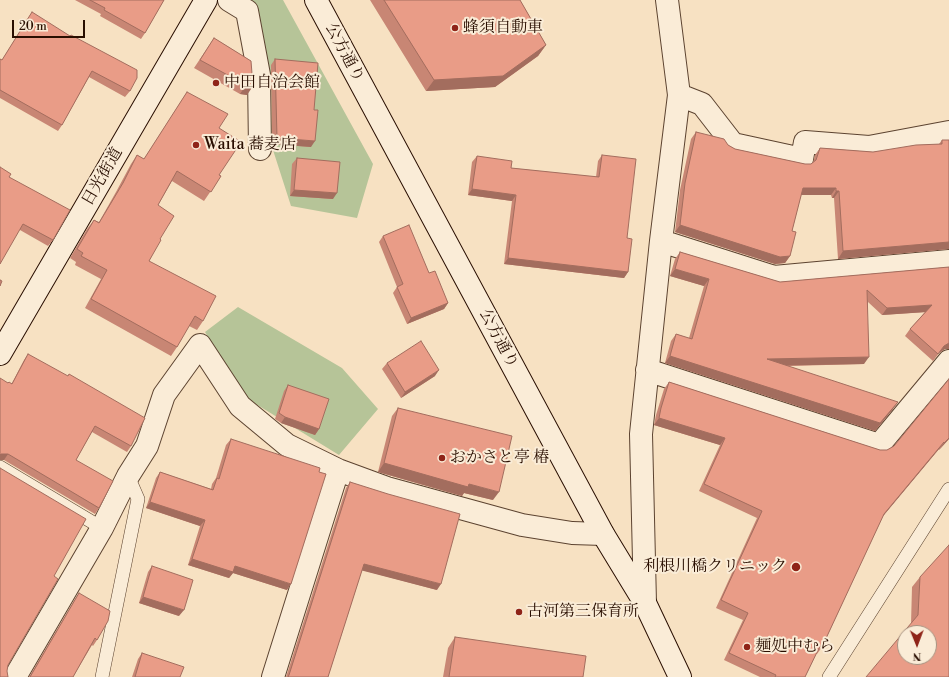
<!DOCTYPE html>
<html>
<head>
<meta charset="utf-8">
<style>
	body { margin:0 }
	#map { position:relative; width:949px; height:677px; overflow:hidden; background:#f7e1c2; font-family:"Libre Bodoni",serif }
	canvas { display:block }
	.north { position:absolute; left:897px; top:625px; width:40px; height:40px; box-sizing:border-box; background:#faecd7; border:1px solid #a69381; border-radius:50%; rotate:179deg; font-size:11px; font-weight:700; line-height:16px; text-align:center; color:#290e00 }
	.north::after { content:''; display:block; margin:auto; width:14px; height:18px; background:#8f2418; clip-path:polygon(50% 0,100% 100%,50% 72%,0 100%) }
	.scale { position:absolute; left:12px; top:20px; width:73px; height:18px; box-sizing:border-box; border:2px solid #290e00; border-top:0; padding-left:5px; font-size:12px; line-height:14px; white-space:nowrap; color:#290e00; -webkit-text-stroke:3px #faecd7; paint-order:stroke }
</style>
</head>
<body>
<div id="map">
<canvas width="949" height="677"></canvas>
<div class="north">N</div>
<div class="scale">20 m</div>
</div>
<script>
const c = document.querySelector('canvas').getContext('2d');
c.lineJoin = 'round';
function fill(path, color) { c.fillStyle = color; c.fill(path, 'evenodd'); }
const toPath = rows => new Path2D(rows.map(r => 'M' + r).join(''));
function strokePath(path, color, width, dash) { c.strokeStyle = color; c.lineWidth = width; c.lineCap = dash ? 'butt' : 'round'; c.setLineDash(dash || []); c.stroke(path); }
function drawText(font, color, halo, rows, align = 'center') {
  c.font = font + ' "Libre Bodoni","Noto Serif JP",serif'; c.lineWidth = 4; c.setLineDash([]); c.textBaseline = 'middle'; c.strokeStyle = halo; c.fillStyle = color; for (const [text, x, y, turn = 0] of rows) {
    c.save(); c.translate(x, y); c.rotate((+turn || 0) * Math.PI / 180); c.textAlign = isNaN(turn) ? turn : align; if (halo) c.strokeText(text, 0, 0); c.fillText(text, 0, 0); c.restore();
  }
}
const green = toPath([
	[251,0,283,0,373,164,357,218,291,206,273,150,258,29],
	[238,307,342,368,378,409,339,455,246,398,205,332]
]);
const lane = toPath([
	[0,467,102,528],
	[102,677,138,499,128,476],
	[829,677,949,489]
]);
const street = toPath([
	[229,0,247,11,259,75,260,149],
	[679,95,702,104,733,144,802,159,805,142,869,147,949,132],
	[661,241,774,277,949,261],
	[647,370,879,445,949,361],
	[645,603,641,434,661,241,679,95,667,0],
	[15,677,102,528,128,476,147,446,164,395,200,345,240,406,287,445,338,470],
	[273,677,338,470,387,488,522,525,572,533,603,534]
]);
const secondary = toPath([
	[316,0,603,534,645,603,680,677],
	[0,354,206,0]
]);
const wall = toPath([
	[75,0,164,0,145,33,141,39,100,16,101,14],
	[370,0,520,0,546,45,538,56,495,87,426,91],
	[32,12,130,91,125,97,89,77,62,125,58,131,0,98,0,59,2,60],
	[214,38,251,61,247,95,240,94,194,68],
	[275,59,311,147,272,144,271,65],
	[187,92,219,128,219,175,221,176,204,201,172,181,158,205,160,239,149,261,203,321,197,330,189,326,177,347,171,356,85,308,101,279,75,265,76,262,70,258,87,229,94,220,99,222,116,192,131,164,137,155,144,159],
	[696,132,728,145,735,149,805,164,811,164,813,163,815,155,820,148,873,152,939,144,942,140,949,140,949,249,838,259,834,198,832,198,831,195,801,195,792,231,790,256,785,263,775,264,675,232,680,190,691,139],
	[602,155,627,238,628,272,624,278,504,264,512,201,468,195,472,162,477,156,511,168,596,177,598,161],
	[297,158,333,199,290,196,292,164],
	[9,177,53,240,48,246,20,230],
	[383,236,429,273,448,303,444,309,407,324,393,293,397,287,379,242],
	[680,252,780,282,949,267,949,349,945,349,939,353,933,361,905,336,910,329,925,312,882,315,868,302,864,364,788,366,893,409,875,431,665,363,671,341,676,334,689,338,704,286,670,276,675,259],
	[28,354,131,446,127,452,92,432,76,460,99,508,95,514,4,460,8,383,12,383,24,360],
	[387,363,435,376,401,398,382,369],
	[669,382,880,450,887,450,894,446,949,439,939,450,939,449,883,516,822,647,817,654,816,654,805,677,760,677,724,660,743,620,716,608,757,518,699,491,720,445,654,425,656,415,664,389],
	[288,385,319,429,315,435,281,423,275,419,284,391],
	[398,408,493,500,464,493,462,496,378,472,392,416],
	[231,439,287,590,233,573,229,578,188,565,200,526,146,508,156,478,160,472,211,489,212,484,216,478,226,445],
	[350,482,437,590,362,570,328,677,286,677,346,488],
	[152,566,179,616,139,603,148,572],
	[920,577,949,677,911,624,912,587],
	[79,593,97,640,93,646,92,645,73,677,29,677,75,599],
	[455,637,583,677,443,677,448,648],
	[142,653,180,677,132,677,138,659]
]);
const shadedWall = toPath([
	[546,45,538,56,495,87,426,91,434,80],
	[246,85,253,86,247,95,240,94],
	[277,138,315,141,311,147,272,144],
	[803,188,836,188,831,195,798,195],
	[472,189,516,195,512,201,468,195],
	[294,190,337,193,333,199,290,196],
	[836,191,839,191,834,198,832,198],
	[680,225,790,256,785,263,775,264,675,232],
	[949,242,949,249,838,259,843,251],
	[508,258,628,272,624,278,504,264],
	[675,269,709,279,704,286,670,276],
	[448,303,444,309,407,324,411,318],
	[932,305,927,312,882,315,887,308],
	[949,343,949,349,945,349,939,353,933,361,944,346],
	[670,356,898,402,893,409,875,431,665,363],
	[869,357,864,364,762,366,767,359],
	[439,370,435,376,401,398,405,392],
	[285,417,319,429,315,435,281,423],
	[659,418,725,438,720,445,654,425],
	[949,438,949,439,939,450,944,443],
	[944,442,939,449,879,521,884,514],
	[1,454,8,454,4,460,0,460,0,455],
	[384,463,469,484,499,492,493,500,464,493,462,496,378,472],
	[150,502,205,520,200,526,146,508],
	[192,559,235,566,291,584,287,590,233,573,229,578,188,565],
	[364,564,441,584,437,590,360,570],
	[143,597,184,610,179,616,139,603]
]);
const building = toPath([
	[90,0,164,0,145,33,104,10,105,8,90,0],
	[384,0,520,0,546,45,503,76,434,80,384,0],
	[32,12,70,36,71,35,137,70,137,78,130,91,92,71,62,125,0,90,0,59,2,60,32,12],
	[214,38,251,61,253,86,246,85,200,60,214,38],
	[275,59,318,63,314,110,318,110,315,141,277,138,275,59],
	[187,92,228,114,219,128,241,142,219,175,221,176,211,192,177,171,158,205,174,216,160,239,161,240,149,261,216,296,203,321,195,316,177,347,91,299,107,270,81,256,83,253,77,249,94,220,99,223,123,183,137,155,144,159,187,92],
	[696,132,724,139,728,145,735,149,805,164,811,164,816,160,820,148,873,152,916,145,942,144,942,140,949,140,949,242,843,251,839,191,836,191,836,188,803,188,792,231,796,232,790,256,780,257,680,225,685,183,696,132],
	[602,155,636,159,627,238,632,239,628,272,508,258,516,195,472,189,477,156,512,161,511,168,599,177,602,155],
	[297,158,340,162,337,193,294,190,297,158],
	[0,167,11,174,9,177,70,210,53,240,23,224,0,264,0,167],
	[409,225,429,273,435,271,448,303,411,318,397,287,403,284,383,236,409,225],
	[680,252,780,282,949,267,949,343,944,346,938,354,910,329,932,305,887,308,867,290,869,357,767,359,898,402,880,423,670,356,676,334,692,339,709,279,675,269,680,252],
	[0,280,2,281,0,286,0,280],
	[421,341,439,370,405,392,387,363,421,341],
	[28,354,68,376,69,374,145,418,131,446,95,426,76,460,113,481,99,508,8,454,1,454,0,455,0,378,8,383,9,382,12,384,28,354],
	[949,379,949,438,944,443,944,442,884,514,822,647,820,646,805,677,775,677,776,675,729,653,748,613,721,600,762,511,704,484,725,438,659,418,661,408,669,382,880,450,887,450,894,446,949,379],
	[288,385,329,399,319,429,285,417,279,413,288,385],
	[398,408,512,436,499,492,469,484,468,487,384,463,398,408],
	[231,439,320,468,319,472,326,474,291,584,235,566,233,572,192,559,205,520,150,502,160,472,213,490,217,478,219,479,231,439],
	[0,468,86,519,54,576,58,579,8,665,7,671,8,677,0,677,0,468],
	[350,482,388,494,460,514,441,584,364,564,328,677,288,677,289,675,350,482],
	[949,545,949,677,866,677,918,615,920,577,949,545],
	[905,633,929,633,929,657,905,657,905,633],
	[152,566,193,580,184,610,143,597,152,566],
	[79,593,110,611,108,621,97,640,95,638,73,677,30,677,79,593],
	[455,637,586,656,583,677,449,677,455,637],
	[142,653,184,667,180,677,135,677,142,653]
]);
const markers = [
	[455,28,4,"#8f2418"],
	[216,83,4,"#8f2418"],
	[196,145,4,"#8f2418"],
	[442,458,4,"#8f2418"],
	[796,567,5,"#8f2418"],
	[519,612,4,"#8f2418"],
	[747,647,4,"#8f2418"]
];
const poiNames = [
	["蜂須自動車",463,28],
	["中田自治会館",224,83],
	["Waita 蕎麦店",204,145],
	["おかさと亭 椿",450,458],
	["利根川橋クリニック",787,567,"right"],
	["古河第三保育所",527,612],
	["麺処中むら",755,647]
];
const streetNames = [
	["公方通り",344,53,62],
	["日光街道",103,177,-60],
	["公方通り",498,339,62]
];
fill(green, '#b6c498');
strokePath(lane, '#5c4330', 14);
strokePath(street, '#5c4330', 24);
strokePath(secondary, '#290e00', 24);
strokePath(lane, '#faecd7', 13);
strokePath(street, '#faecd7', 22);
strokePath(secondary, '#faecd7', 22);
fill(wall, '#c88674');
fill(shadedWall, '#a36d5e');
fill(building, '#e99c87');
strokePath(building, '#a36d5e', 1);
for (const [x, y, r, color] of markers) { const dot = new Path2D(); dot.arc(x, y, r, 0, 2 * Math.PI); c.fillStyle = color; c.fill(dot); strokePath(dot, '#faecd7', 1.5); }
drawText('16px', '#290e00', '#faecd7', poiNames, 'left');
drawText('16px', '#290e00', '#faecd7', streetNames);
</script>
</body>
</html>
